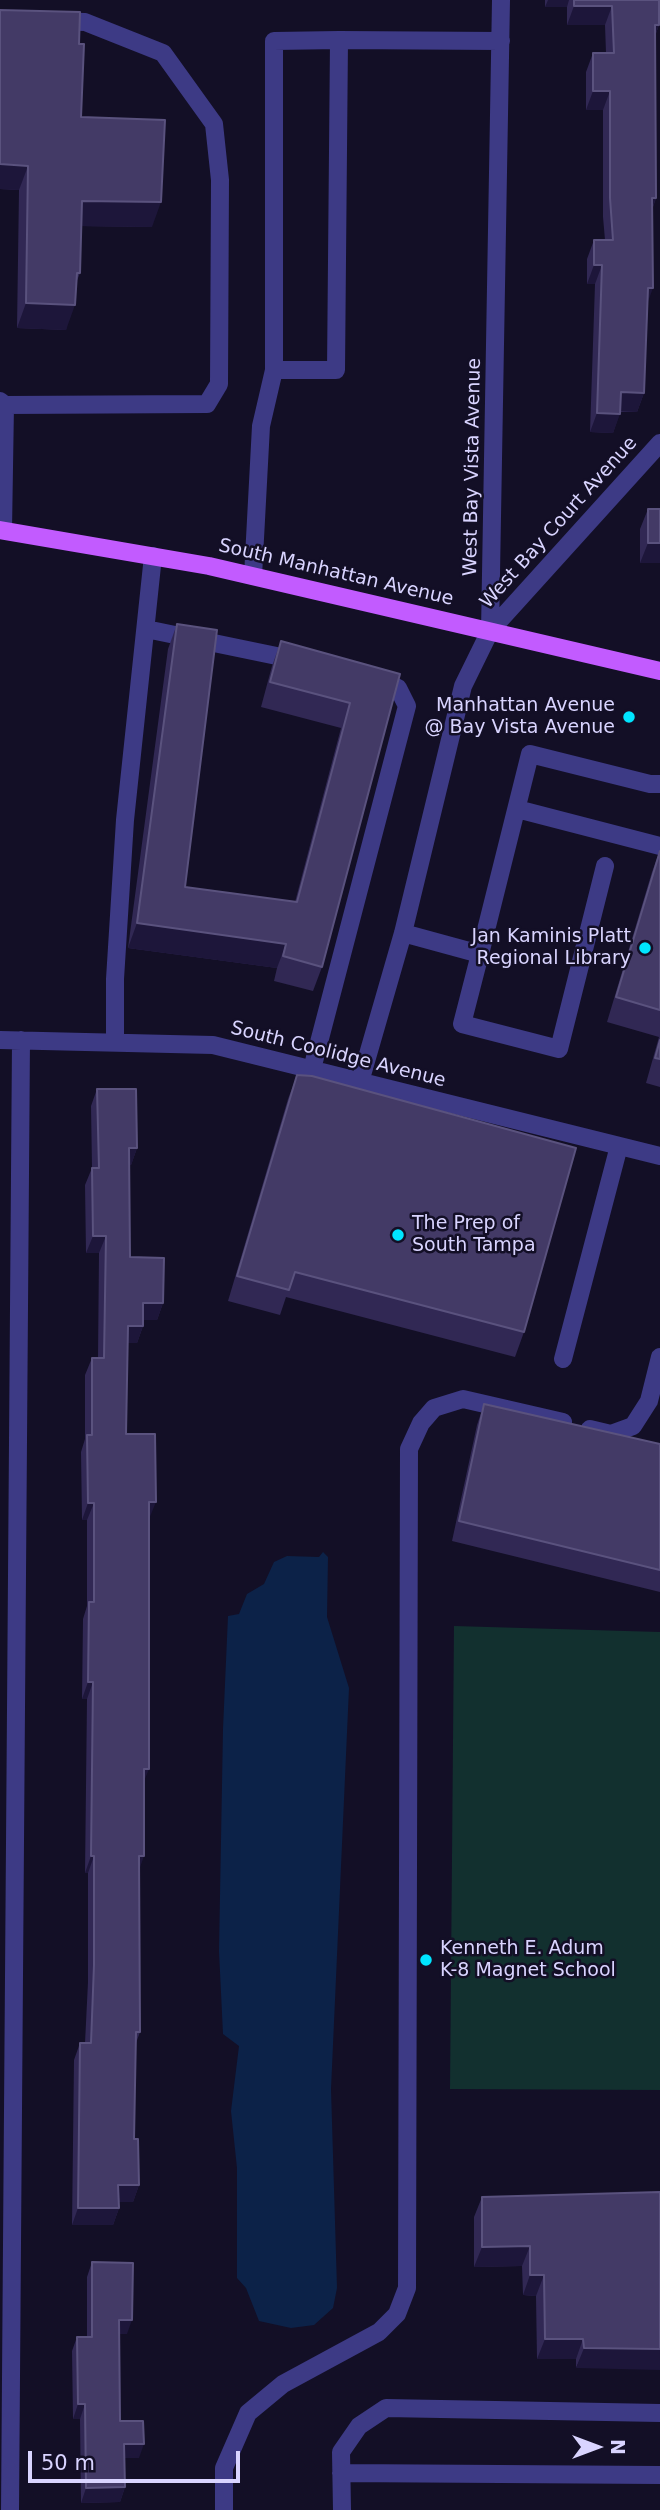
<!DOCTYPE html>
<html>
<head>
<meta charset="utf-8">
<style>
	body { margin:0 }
	#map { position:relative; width:660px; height:2510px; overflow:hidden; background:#130f26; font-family:"DejaVu Sans",sans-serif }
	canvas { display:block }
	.north { position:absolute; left:562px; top:2412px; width:70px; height:70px; -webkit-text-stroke:5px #130f26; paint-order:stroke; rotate:90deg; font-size:19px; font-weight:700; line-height:28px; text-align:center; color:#d9d4ff }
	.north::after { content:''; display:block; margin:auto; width:24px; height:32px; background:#d9d4ff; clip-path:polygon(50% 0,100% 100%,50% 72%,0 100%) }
	.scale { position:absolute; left:28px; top:2451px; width:212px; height:32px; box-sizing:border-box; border:4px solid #d9d4ff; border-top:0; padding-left:9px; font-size:21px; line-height:24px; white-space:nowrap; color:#d9d4ff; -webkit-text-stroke:5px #130f26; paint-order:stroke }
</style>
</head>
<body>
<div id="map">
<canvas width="660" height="2510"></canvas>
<div class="north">N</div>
<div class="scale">50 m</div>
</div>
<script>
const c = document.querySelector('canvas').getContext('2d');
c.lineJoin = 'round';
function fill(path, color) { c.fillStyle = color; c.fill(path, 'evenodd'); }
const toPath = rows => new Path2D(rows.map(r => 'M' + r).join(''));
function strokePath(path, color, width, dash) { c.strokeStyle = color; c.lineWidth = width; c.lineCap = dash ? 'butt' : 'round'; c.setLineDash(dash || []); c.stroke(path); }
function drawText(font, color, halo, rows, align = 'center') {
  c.font = font + ' "DejaVu Sans",sans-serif'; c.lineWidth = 5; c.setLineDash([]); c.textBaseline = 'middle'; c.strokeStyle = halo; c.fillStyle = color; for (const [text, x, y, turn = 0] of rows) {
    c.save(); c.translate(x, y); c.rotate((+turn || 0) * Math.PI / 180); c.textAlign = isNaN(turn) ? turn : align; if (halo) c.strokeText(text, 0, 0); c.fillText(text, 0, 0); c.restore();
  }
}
const green = toPath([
	[454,1626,660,1632,660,2090,450,2089]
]);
const water = toPath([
	[323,1552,328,1557,327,1617,349,1688,331,2089,337,2288,333,2308,314,2325,291,2328,259,2321,246,2288,237,2278,237,2168,231,2111,239,2046,223,2034,219,1951,223,1729,228,1616,239,1614,247,1594,264,1584,274,1562,287,1556,319,1557]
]);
const minor = toPath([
	[339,40,336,370,274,370,274,41,339,40,501,41],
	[0,401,5,405,207,404,219,384,220,180,214,124,163,53,85,22,55,21],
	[3,530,5,405],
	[253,576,261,426,274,370],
	[146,629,296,660],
	[490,631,660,443],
	[517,809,660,846],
	[403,933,480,954,530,754,650,784,660,784],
	[480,954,462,1024,559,1049,605,866],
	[0,1040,213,1045,660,1156],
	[115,1042,115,979,125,820,153,556],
	[312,1069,407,706,398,688,374,681],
	[360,1082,403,933,463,686,490,631,501,0],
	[563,1359,619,1146],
	[590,1429,611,1434,633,1426,649,1401,660,1357],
	[341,2473,660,2475],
	[10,2510,21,1040],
	[224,2510,224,2468,248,2413,283,2384,379,2332,397,2314,407,2288,409,1449,421,1423,434,1408,463,1399,563,1422],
	[342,2510,341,2452,359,2426,386,2408,660,2413]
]);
const major = toPath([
	[0,530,209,566,660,671]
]);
const wall = toPath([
	[545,0,659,0,659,25,655,36,656,198,652,210,644,393,637,412,620,412,613,433,590,432,595,284,587,284,587,259,594,240,605,240,603,217,603,110,586,110,586,72,593,53,606,53,605,25,567,25,567,7,545,7],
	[79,44,81,117,152,227,81,226,80,273,76,283,66,330,17,328,19,190,0,189],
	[648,509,660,509,660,563,640,563,640,529],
	[177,624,185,887,295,902,341,728,261,707,272,666,281,641,400,674,322,967,313,991,274,981,277,968,128,948,168,649],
	[660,850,660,1087,646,1083,659,1037,607,1022,652,872],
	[297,1075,524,1332,515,1357,286,1297,280,1315,228,1301,288,1099],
	[97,1089,137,1148,131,1165,129,1165,130,1257,163,1303,157,1320,143,1320,143,1326,137,1343,128,1343,126,1434,149,1519,144,1780,139,1871,140,2032,136,2043,134,2139,139,2185,133,2202,119,2202,119,2208,113,2225,72,2225,74,2060,80,2043,85,2043,88,1982,88,1873,85,1873,87,1699,82,1699,83,1619,87,1606,87,1520,82,1520,81,1452,85,1439,85,1375,92,1358,98,1358,99,1253,86,1253,85,1185,92,1168,91,1106],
	[484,1404,660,1444,660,1592,452,1541,477,1425],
	[660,2192,576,2368,576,2359,537,2359,536,2296,523,2295,522,2266,474,2267,474,2217,482,2197],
	[92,2262,127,2334,119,2334,120,2421,139,2458,125,2458,125,2487,120,2502,81,2503,80,2419,73,2419,72,2351,77,2337,87,2337,87,2277]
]);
const shadedWall = toPath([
	[548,0,569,0,567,7,545,7],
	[574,6,612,6,605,25,567,25],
	[655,25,659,25,652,44],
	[593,91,610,91,603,110,586,110],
	[0,164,28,166,19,190,0,189],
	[652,198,656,198,649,217],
	[82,201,161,202,152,227,73,226],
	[594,265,602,265,595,284,587,284],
	[648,288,653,288,646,307],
	[26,303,75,305,66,330,17,328],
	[621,392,644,393,637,412,614,411],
	[597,413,620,414,613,433,590,432],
	[648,543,660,543,660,563,640,563],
	[137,923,286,944,277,968,128,948],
	[129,1148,137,1148,131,1165,123,1165],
	[93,1236,106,1236,99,1253,86,1253],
	[143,1303,163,1303,157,1320,137,1320],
	[128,1326,143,1326,137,1343,122,1343],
	[149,1502,156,1502,149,1519],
	[88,1503,94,1503,87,1520,82,1520],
	[88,1682,93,1682,87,1699,82,1699],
	[144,1769,149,1769,142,1786],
	[91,1856,94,1856,88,1873,85,1873],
	[139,1856,144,1856,138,1873],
	[118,2185,139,2185,133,2202,112,2202],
	[78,2208,119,2208,113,2225,72,2225],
	[530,2246,522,2266,474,2267,482,2247],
	[530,2275,544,2275,536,2296,523,2295],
	[119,2320,132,2320,127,2334,113,2334],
	[545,2339,583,2339,576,2359,537,2359],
	[584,2348,660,2349,660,2370,576,2368],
	[78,2404,85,2404,80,2419,73,2419],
	[124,2444,144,2444,139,2458,119,2458],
	[125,2487,120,2502,81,2503,86,2488]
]);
const building = toPath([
	[574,0,659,0,659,25,655,25,656,198,652,198,653,288,648,288,644,393,621,392,620,414,597,413,602,265,594,265,594,240,613,240,610,198,610,91,593,91,593,53,614,53,612,6,574,6,574,0],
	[0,10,80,12,79,44,84,44,81,117,165,120,161,202,82,201,80,273,77,273,75,305,26,303,28,166,0,164,0,10],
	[648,509,660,509,660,543,648,543,648,509],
	[177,624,217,630,185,887,297,902,350,703,270,682,281,641,400,674,322,967,283,956,286,944,137,923,177,624],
	[660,851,660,1010,616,997,660,851],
	[660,1040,660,1059,655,1058,660,1040],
	[297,1075,312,1076,576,1148,524,1332,295,1272,289,1290,237,1276,297,1075],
	[97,1089,136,1089,137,1148,129,1148,130,1257,164,1258,163,1303,143,1303,143,1326,128,1326,126,1434,155,1434,156,1502,149,1502,149,1769,144,1769,144,1856,139,1856,140,2032,136,2032,134,2139,138,2139,139,2185,118,2185,119,2208,78,2208,80,2043,91,2043,94,1965,94,1856,91,1856,93,1682,88,1682,89,1602,94,1602,94,1503,88,1503,87,1435,92,1435,92,1358,104,1358,106,1236,93,1236,92,1168,99,1168,97,1089],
	[484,1404,660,1444,660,1570,459,1521,484,1404],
	[660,2192,660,2349,584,2348,583,2339,545,2339,544,2275,530,2275,530,2246,482,2247,482,2197,660,2192],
	[92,2262,133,2263,132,2320,119,2320,120,2421,143,2421,144,2444,124,2444,125,2487,86,2488,85,2404,78,2404,77,2337,92,2337,92,2262]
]);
const markers = [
	[629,717,7,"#00e5ff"],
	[645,948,7,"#00e5ff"],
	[398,1235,7,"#00e5ff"],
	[426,1960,7,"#00e5ff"]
];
const streetNames = [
	["West Bay Vista Avenue",473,467,-89],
	["West Bay Court Avenue",559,523,-48],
	["South Manhattan Avenue",336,573,13],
	["South Coolidge Avenue",338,1055,14]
];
const poiNames = [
	["Manhattan Avenue",615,706],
	["@ Bay Vista Avenue",615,728],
	["Jan Kaminis Platt",631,937],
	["Regional Library",631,959],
	["The Prep of",412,1224,"left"],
	["South Tampa",412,1246,"left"],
	["Kenneth E. Adum",440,1949,"left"],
	["K-8 Magnet School",440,1971,"left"]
];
fill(green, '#12302f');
fill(water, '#0c2248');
strokePath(minor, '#3d3a85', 18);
strokePath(major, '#c25bff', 18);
fill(wall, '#312854');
fill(shadedWall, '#1d163a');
fill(building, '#433a66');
strokePath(building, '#5a527e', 2);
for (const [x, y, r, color] of markers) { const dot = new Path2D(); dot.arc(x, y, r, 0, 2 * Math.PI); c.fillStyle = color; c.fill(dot); strokePath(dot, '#130f26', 2.5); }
drawText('19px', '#d9d4ff', '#130f26', streetNames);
drawText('19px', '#d9d4ff', '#130f26', poiNames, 'right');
</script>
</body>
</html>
